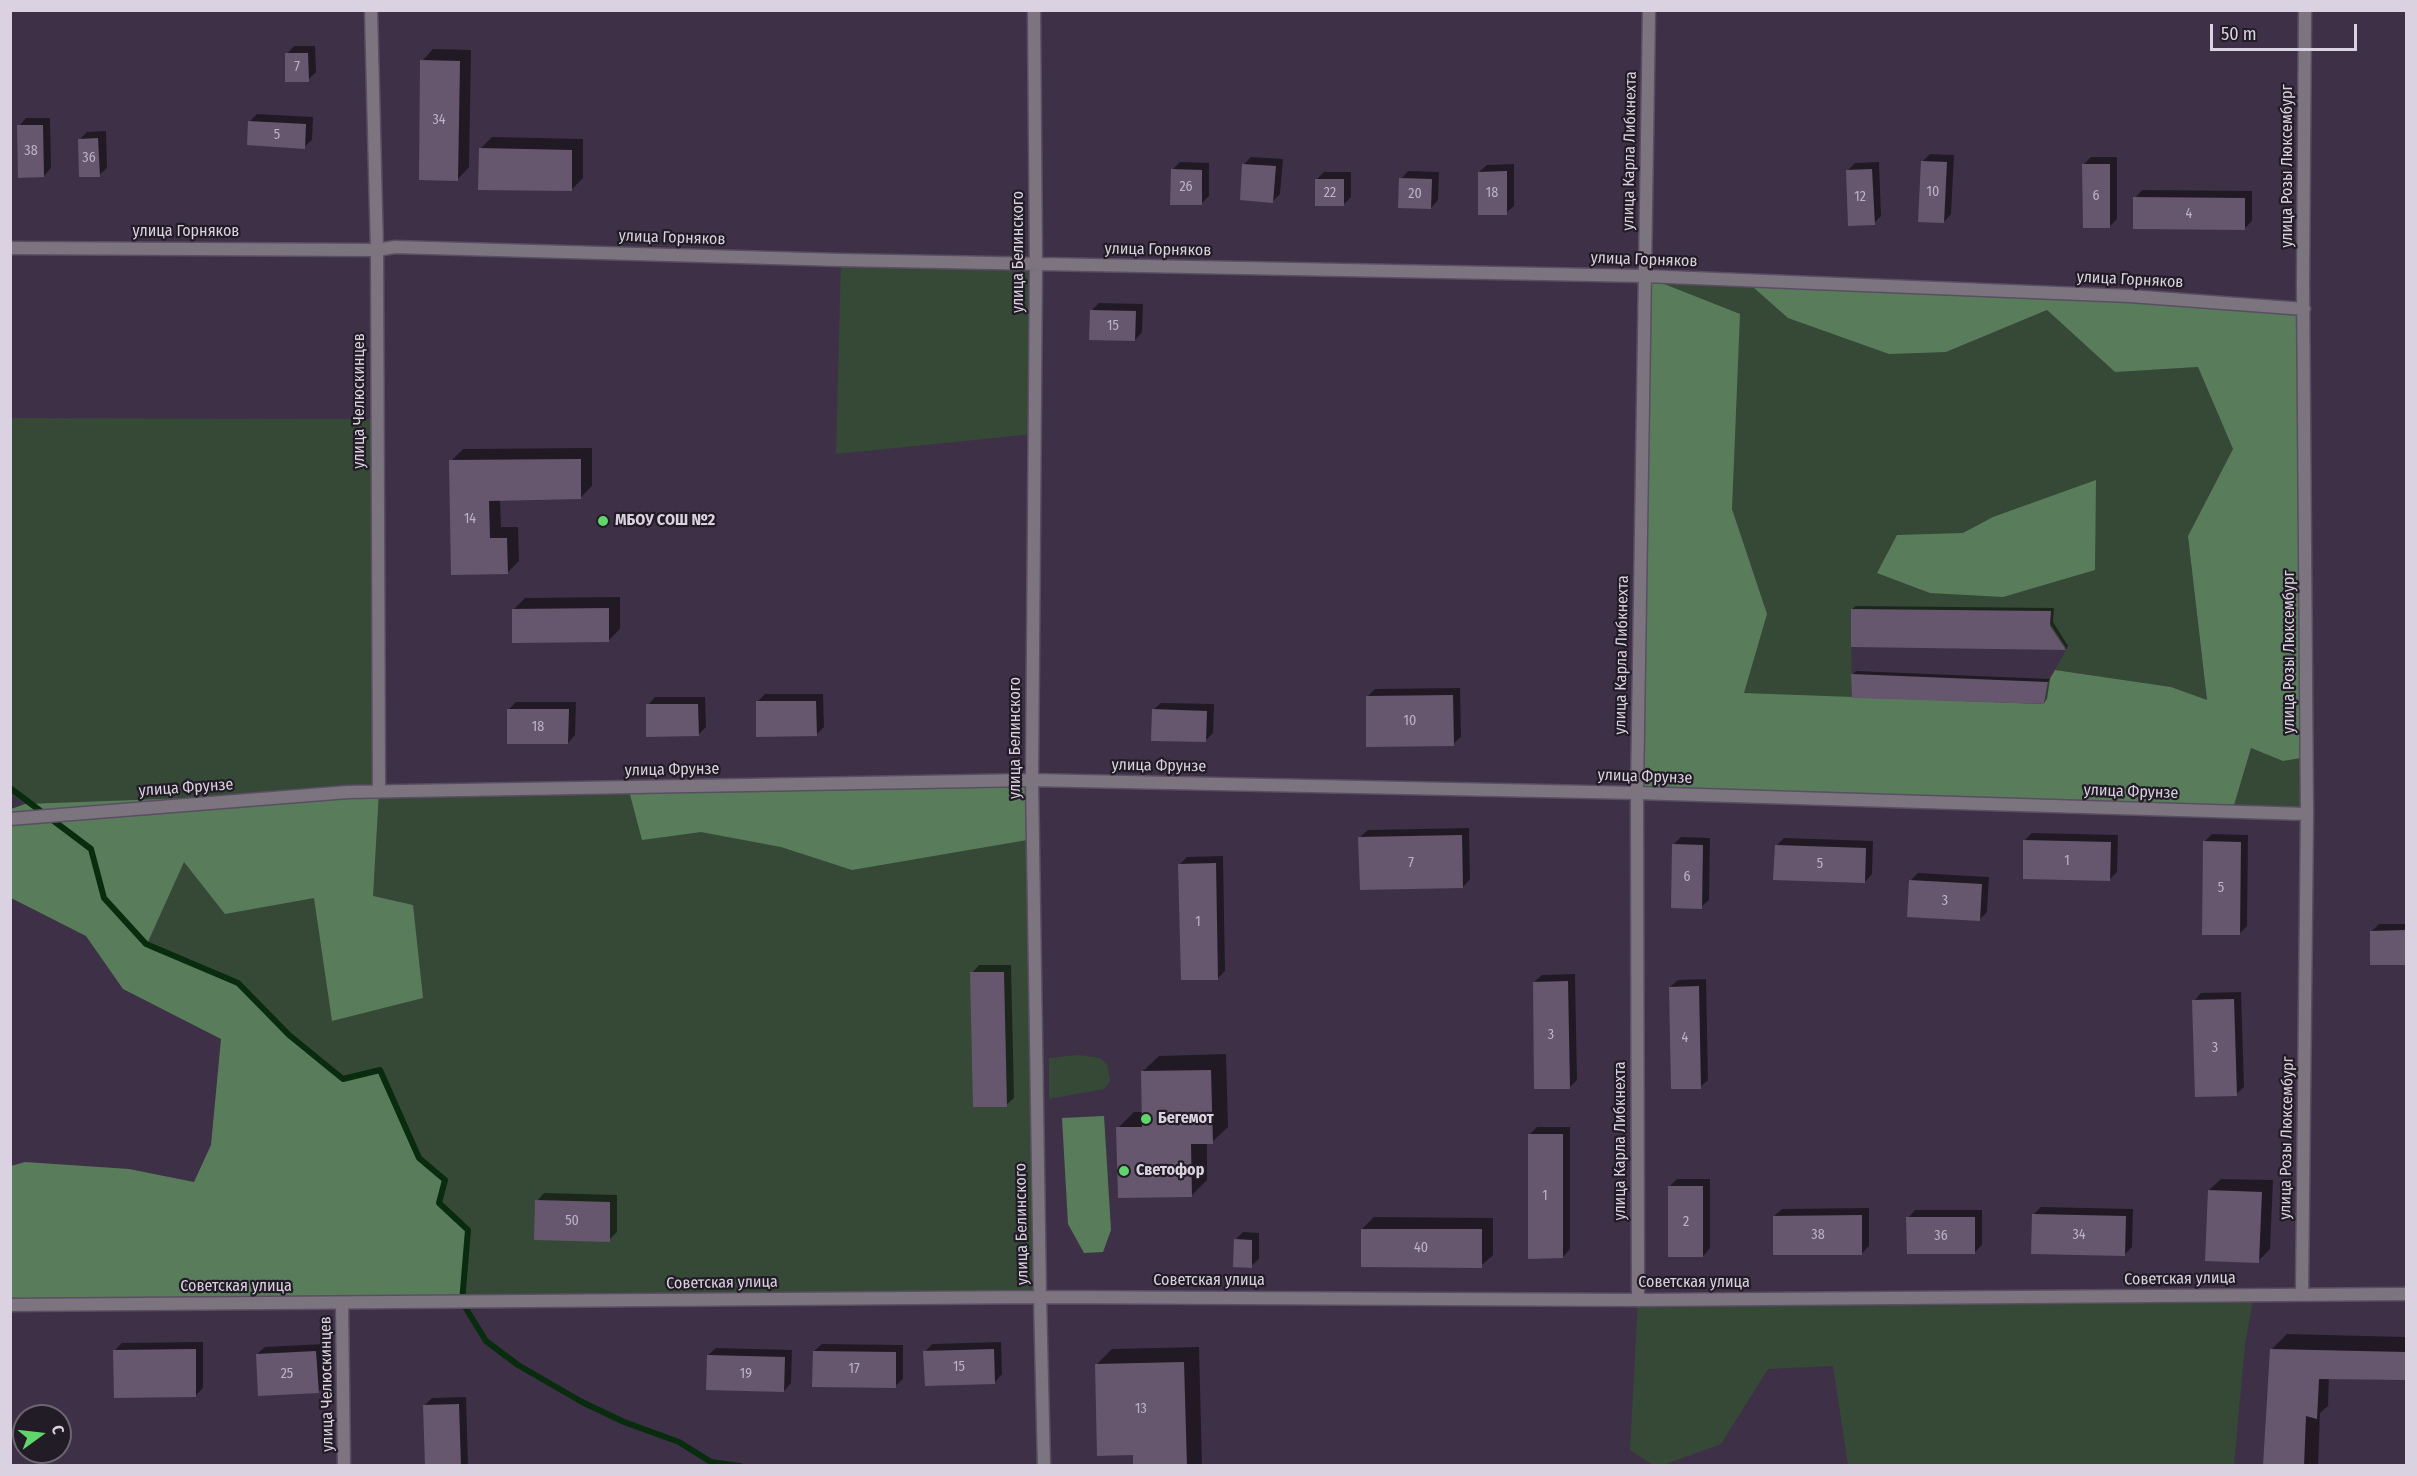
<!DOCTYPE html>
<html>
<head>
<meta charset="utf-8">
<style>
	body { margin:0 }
	#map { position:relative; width:2417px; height:1476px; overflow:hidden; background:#3e3147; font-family:"Fira Sans Condensed",sans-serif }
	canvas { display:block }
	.frame { position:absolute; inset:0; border:12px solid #dad2e0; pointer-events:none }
	.north { position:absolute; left:12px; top:1404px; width:60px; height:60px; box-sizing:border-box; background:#221c26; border:2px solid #6c6570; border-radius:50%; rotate:75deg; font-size:16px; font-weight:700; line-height:24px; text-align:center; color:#dad2e0 }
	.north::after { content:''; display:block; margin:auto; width:21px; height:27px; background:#5fd56b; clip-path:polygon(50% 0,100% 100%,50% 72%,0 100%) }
	.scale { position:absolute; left:2210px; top:24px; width:147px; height:27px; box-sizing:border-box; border:3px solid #dad2e0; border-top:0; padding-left:8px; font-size:18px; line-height:21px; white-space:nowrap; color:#dad2e0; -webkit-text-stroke:4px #221c26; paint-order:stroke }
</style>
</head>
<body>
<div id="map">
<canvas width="2417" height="1476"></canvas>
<div class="frame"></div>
<div class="north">С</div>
<div class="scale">50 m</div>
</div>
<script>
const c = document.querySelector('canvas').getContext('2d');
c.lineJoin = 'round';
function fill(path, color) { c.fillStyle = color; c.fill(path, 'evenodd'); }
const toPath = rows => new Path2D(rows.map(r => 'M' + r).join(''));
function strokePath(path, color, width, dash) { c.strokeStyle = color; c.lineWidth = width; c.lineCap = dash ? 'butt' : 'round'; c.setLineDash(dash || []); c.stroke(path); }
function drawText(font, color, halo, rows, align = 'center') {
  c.font = font + ' "Fira Sans Condensed",sans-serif'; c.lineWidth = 4.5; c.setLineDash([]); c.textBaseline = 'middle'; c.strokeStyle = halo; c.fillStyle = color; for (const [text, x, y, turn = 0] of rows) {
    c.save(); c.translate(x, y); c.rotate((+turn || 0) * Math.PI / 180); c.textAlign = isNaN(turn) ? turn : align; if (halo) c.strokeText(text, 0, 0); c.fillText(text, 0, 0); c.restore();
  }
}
const green = toPath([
	[841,260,1036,264,1034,434,836,454],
	[1644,276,1745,280,1946,352,2047,310,2115,372,2198,367,2233,449,2188,536,2207,701,2171,687,2055,670,2066,650,2050,626,2051,611,1851,609,1852,698,1744,693,1766,614,1732,509,1734,445],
	[11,418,376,419,379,791,1032,780,1040,1297,462,1302,468,1230,439,1203,445,1180,419,1158,399,1115,343,1079,289,1035,238,983,146,944,91,849,11,794],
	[2251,748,2283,761,2307,757,2307,814,2232,812],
	[1078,1055,1100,1058,1107,1064,1110,1081,1104,1089,1049,1099,1049,1058],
	[2254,1295,2245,1344,2234,1465,1848,1465,1833,1366,1768,1369,1721,1444,1663,1465,1653,1465,1630,1450,1638,1300]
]);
const forest = toPath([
	[1644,276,1740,314,1732,509,1767,614,1744,693,2044,704,2048,682,2055,670,2171,687,2207,700,2188,536,2233,449,2198,367,2115,372,2047,310,1946,352,1889,354,1788,318,1745,280,2304,309,2307,757,2283,761,2251,748,2232,812,1637,793],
	[2096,480,2095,570,2003,597,1930,593,1877,573,1897,535,1963,533,1993,517],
	[1032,780,1033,839,852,870,781,847,701,832,642,840,628,787],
	[379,791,373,896,413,905,423,998,332,1021,314,898,225,914,184,862,147,944,238,983,289,1035,343,1079,380,1070,419,1158,445,1180,439,1203,468,1230,462,1302,11,1305,11,1166,25,1162,129,1169,194,1182,211,1145,221,1039,123,989,86,936,11,898,11,809,25,804],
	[1104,1116,1111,1230,1103,1252,1084,1253,1068,1224,1062,1118]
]);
const shadow = toPath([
	[294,46,315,46,316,72,308,80,287,54],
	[433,49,471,50,469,167,458,179,422,61],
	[257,114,313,117,312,140,304,147,250,121],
	[26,118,50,118,51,168,44,176,19,126],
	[106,131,107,168,99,175,79,140,87,132],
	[492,137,583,139,583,178,571,190,480,149],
	[1930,154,1954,155,1951,214,1944,222,1923,161],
	[1251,157,1283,159,1280,194,1273,201,1244,164],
	[2091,157,2117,157,2117,219,2110,226,2083,165],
	[1180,162,1209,163,1209,196,1201,204,1172,170],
	[1879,162,1881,216,1874,223,1847,171,1855,163],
	[1514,164,1514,206,1506,213,1479,172,1487,165],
	[1408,171,1439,172,1438,200,1431,208,1401,179],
	[1324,172,1351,172,1351,197,1343,205,1317,179],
	[2142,190,2252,191,2252,221,2245,228,2135,198],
	[1099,303,1143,304,1142,332,1135,340,1091,311],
	[592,448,592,486,580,498,500,499,501,527,518,527,519,561,507,573,451,461,463,449],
	[620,597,620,629,608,641,513,610,525,598],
	[1856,606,2054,608,2053,622,2068,646,2066,649,1853,645,1852,609],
	[2047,619,2066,648,2062,648,2045,621],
	[1856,671,2050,679,2047,699,2044,703,1853,674],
	[1460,688,1461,737,1453,744,1367,697,1375,689],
	[765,694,823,694,824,727,816,735,757,702],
	[655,697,705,697,706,727,698,735,648,705],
	[516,702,576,702,575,735,568,743,509,709],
	[1161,703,1214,704,1213,733,1205,741,1153,710],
	[1469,828,1470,879,1463,887,1360,837,1368,830],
	[2032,833,2118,835,2117,872,2109,880,2025,840],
	[2212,834,2248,835,2247,926,2239,934,2204,842],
	[1681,837,1710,838,1709,900,1701,907,1673,845],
	[1784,838,1873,841,1872,874,1865,882,1776,846],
	[1223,856,1225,971,1218,978,1180,864,1187,857],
	[1918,873,1989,877,1987,912,1980,919,1910,881],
	[2379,924,2406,924,2406,964,2372,964,2372,931],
	[979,965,1011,965,1014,1098,1006,1105,972,973],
	[1575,974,1577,1080,1569,1088,1534,982,1542,975],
	[1706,979,1708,1080,1700,1087,1670,987,1678,980],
	[2241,992,2244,1087,2236,1094,2194,1001,2201,993],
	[1226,1054,1228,1127,1212,1142,1207,1143,1207,1180,1191,1196,1118,1128,1134,1112,1144,1112,1143,1071,1159,1056],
	[1537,1127,1570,1127,1570,1249,1563,1257,1529,1135],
	[1677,1179,1710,1179,1710,1248,1703,1256,1669,1187],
	[2221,1179,2273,1180,2270,1249,2258,1261,2209,1190],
	[544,1193,617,1195,617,1232,609,1240,537,1201],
	[2041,1207,2133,1209,2132,1247,2125,1254,2034,1214],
	[1869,1208,1869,1246,1862,1253,1774,1216,1782,1209],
	[1915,1210,1982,1210,1982,1245,1975,1252,1908,1218],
	[1374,1217,1493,1218,1493,1255,1481,1266,1362,1229],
	[1243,1232,1259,1233,1259,1259,1251,1266,1235,1240],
	[2287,1334,2406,1337,2406,1378,2329,1376,2328,1406,2320,1413,2318,1466,2265,1466,2271,1350],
	[203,1342,203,1388,196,1395,114,1351,122,1343],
	[1001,1342,1002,1374,995,1382,925,1352,932,1344],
	[323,1344,326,1384,318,1392,257,1354,265,1347],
	[822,1344,903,1345,903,1379,895,1386,814,1351],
	[1199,1347,1202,1466,1135,1466,1134,1453,1096,1365,1112,1349],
	[716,1348,792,1350,791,1383,784,1391,708,1355],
	[466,1397,468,1466,427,1466,425,1405,432,1398]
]);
const stream = toPath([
	[10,788,91,849,104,898,146,944,238,983,289,1035,343,1079,380,1070,419,1158,445,1180,439,1203,468,1230,462,1302,486,1341,518,1365,582,1402,624,1422,679,1442,711,1462,740,1466]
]);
const building = toPath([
	[285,53,308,53,309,82,285,82],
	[420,60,460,61,458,181,419,180],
	[248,121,306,124,305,149,247,145],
	[17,125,43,125,44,177,18,178],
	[98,138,100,177,79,177,78,139],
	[479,148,572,150,572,191,478,190],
	[1921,161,1947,162,1944,223,1918,222],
	[1242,164,1276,166,1273,203,1240,200],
	[2082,164,2110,164,2110,228,2083,228],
	[1171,169,1202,170,1202,205,1170,205],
	[1872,169,1875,225,1848,226,1846,170],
	[1507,171,1507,215,1478,215,1478,172],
	[1399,178,1432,179,1431,209,1398,208],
	[1315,179,1344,179,1344,206,1315,206],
	[2133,197,2245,198,2245,230,2133,229],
	[1090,310,1136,311,1135,341,1089,340],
	[581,459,581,499,489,501,490,538,507,538,508,574,451,575,449,460],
	[609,608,609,642,512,643,512,609],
	[1851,609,2051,611,2050,626,2066,650,1851,647],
	[1851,674,2048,682,2044,704,1852,698],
	[1453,695,1454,746,1366,747,1366,696],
	[756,701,816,701,817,736,756,737],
	[646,704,698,704,699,736,646,737],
	[507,709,569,709,568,744,507,744],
	[1152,709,1207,711,1206,742,1151,741],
	[1462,835,1463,888,1360,890,1358,837],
	[2023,840,2111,842,2110,881,2023,879],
	[2203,841,2241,842,2240,935,2202,935],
	[1672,844,1703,845,1702,909,1671,908],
	[1775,845,1866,848,1865,883,1773,880],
	[1216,863,1218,980,1181,980,1178,864],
	[1909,880,1982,884,1980,921,1907,917],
	[2406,930,2406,965,2370,965,2370,931],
	[970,972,1004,972,1007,1107,973,1107],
	[1568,981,1570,1089,1534,1089,1533,982],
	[1699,986,1701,1089,1671,1089,1669,987],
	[2234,999,2237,1096,2195,1097,2192,1000],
	[1211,1070,1213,1144,1191,1144,1192,1197,1118,1198,1116,1127,1142,1127,1141,1071],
	[1528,1134,1563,1134,1563,1258,1528,1259],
	[1668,1186,1703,1186,1703,1257,1668,1257],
	[2208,1190,2262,1192,2259,1263,2205,1261],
	[535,1200,610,1202,610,1242,534,1240],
	[2032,1214,2126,1216,2125,1256,2031,1254],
	[1862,1215,1862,1255,1773,1255,1773,1216],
	[1906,1217,1975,1217,1975,1254,1907,1254],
	[1361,1229,1482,1229,1482,1268,1361,1267],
	[1234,1239,1252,1240,1252,1268,1233,1267],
	[196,1349,196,1397,114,1398,113,1350],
	[994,1349,995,1384,925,1386,923,1351],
	[2270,1349,2406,1352,2406,1380,2319,1379,2317,1419,2306,1416,2304,1466,2263,1466],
	[316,1351,319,1393,258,1396,256,1354],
	[813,1351,896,1352,896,1388,812,1387],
	[707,1355,785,1357,784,1392,706,1390],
	[1184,1362,1187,1466,1133,1466,1133,1455,1097,1456,1095,1364],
	[459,1404,461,1466,425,1466,423,1405]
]);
const minor = toPath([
	[371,10,377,250,379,791],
	[1034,10,1036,264,1032,780,1040,1297],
	[10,248,377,250,395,247,841,260,1644,276,2130,296,2304,309],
	[10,819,348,792,1032,780,1637,793,2307,814],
	[2302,1294,2307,814,2303,285,2305,10],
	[1638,1300,1637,793,1649,10],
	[342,1303,344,1466]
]);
const tertiary = toPath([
	[1040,1297,1044,1466],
	[10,1305,1040,1297,1638,1300,2406,1294]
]);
const markers = [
	[603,521,6,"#5fd56b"],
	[1146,1119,6,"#5fd56b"],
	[1124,1171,6,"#5fd56b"]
];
const numberNames = [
	["7",297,67],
	["34",439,120],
	["5",277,135],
	["38",31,151],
	["36",89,158],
	["26",1186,187],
	["10",1933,192],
	["22",1330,193],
	["18",1492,193],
	["20",1415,194],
	["6",2096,196],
	["12",1860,197],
	["4",2189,214],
	["15",1113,326],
	["14",470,519],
	["10",1410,721],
	["18",538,727],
	["1",2067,861],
	["7",1411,863],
	["5",1820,864],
	["6",1687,877],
	["5",2221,888],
	["3",1945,901],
	["1",1198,922],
	["3",1551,1035],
	["4",1685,1038],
	["3",2215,1048],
	["1",1545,1196],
	["50",572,1221],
	["2",1686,1222],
	["38",1818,1235],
	["34",2079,1235],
	["36",1941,1236],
	["40",1421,1248],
	["15",959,1367],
	["17",854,1369],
	["25",287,1374],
	["19",746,1374],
	["13",1141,1409]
];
const streetNames = [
	["улица Карла Либкнехта",1630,151,-89],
	["улица Розы Люксембург",2288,166,-90],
	["улица Горняков",186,232],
	["улица Горняков",672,238,2],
	["улица Горняков",1158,250,1],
	["улица Белинского",1019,252,-90],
	["улица Горняков",1644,260,2],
	["улица Горняков",2130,280,3],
	["улица Челюскинцев",360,401,-90],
	["улица Розы Люксембург",2290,652,-90],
	["улица Карла Либкнехта",1622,655,-89],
	["улица Белинского",1016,738,-90],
	["улица Фрунзе",1159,766,1],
	["улица Фрунзе",672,770,-1],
	["улица Фрунзе",1645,777,2],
	["улица Фрунзе",186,788,-4],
	["улица Фрунзе",2131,792,2],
	["улица Розы Люксембург",2287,1138,-89],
	["улица Карла Либкнехта",1621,1141,-90],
	["улица Белинского",1022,1224,-91],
	["Советская улица",2180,1279,-1],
	["Советская улица",1209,1281],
	["Советская улица",722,1283,-1],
	["Советская улица",1694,1283],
	["Советская улица",236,1287],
	["улица Челюскинцев",327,1384,-91]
];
const poiNames = [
	["МБОУ СОШ №2",615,521],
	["Бегемот",1158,1119],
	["Светофор",1136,1171]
];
fill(green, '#354936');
fill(forest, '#597d5b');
fill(shadow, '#0007');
strokePath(stream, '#092c0e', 6);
fill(building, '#66576f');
strokePath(minor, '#5a4e63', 15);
strokePath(tertiary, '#5a4e63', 15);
strokePath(minor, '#7c7580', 12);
strokePath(tertiary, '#7c7580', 12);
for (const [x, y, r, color] of markers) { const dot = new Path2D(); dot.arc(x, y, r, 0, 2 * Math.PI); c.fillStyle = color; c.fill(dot); strokePath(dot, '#221c26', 2); }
drawText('14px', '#bdb3c4', null, numberNames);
drawText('16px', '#dad2e0', '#221c26', streetNames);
drawText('bold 16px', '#dad2e0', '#221c26', poiNames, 'left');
</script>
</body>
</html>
